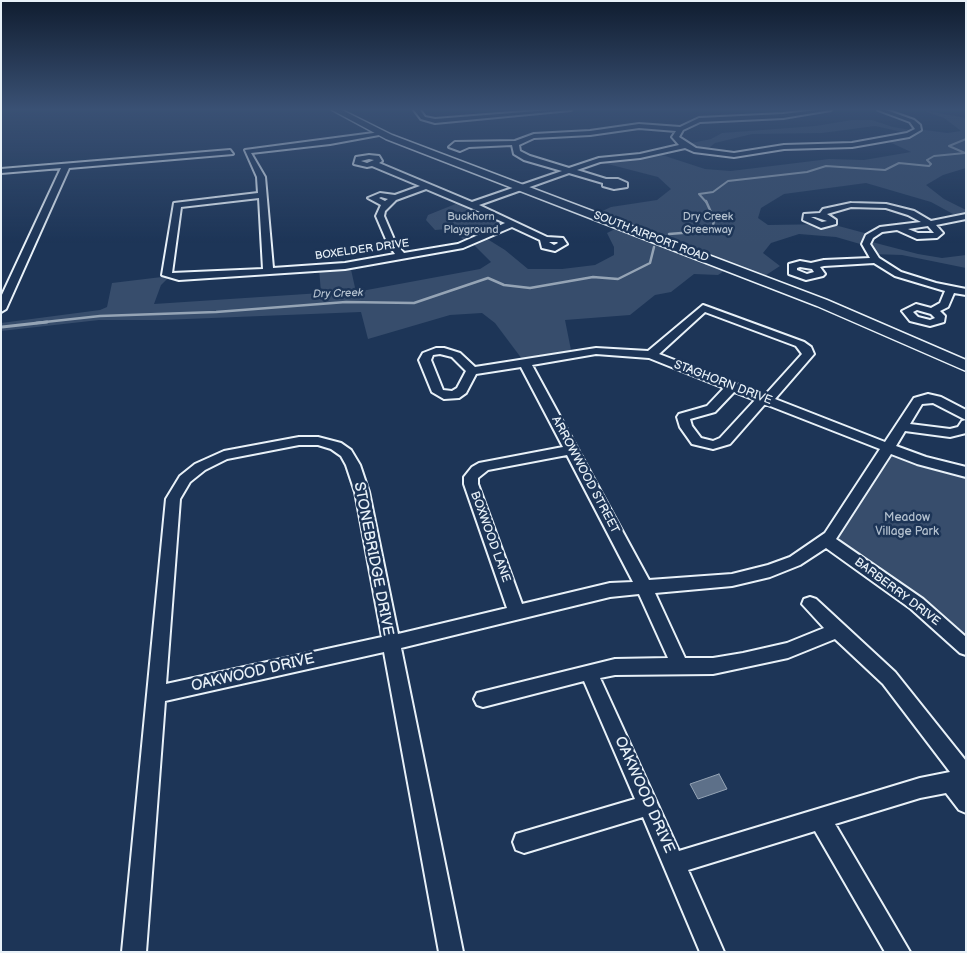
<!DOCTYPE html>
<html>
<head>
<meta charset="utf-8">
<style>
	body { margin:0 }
	#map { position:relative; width:967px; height:953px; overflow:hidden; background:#1d3557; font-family:"Balsamiq Sans",sans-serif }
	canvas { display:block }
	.frame { position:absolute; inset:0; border:2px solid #e8f1f8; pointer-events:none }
</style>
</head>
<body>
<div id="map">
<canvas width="967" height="953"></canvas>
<div class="frame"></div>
</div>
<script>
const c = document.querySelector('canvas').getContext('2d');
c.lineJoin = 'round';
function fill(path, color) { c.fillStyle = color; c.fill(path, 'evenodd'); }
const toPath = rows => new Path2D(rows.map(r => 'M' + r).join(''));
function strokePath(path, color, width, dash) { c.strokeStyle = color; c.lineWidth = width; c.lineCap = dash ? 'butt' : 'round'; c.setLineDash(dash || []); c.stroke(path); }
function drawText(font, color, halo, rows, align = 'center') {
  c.font = font + ' "Balsamiq Sans",sans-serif'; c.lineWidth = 5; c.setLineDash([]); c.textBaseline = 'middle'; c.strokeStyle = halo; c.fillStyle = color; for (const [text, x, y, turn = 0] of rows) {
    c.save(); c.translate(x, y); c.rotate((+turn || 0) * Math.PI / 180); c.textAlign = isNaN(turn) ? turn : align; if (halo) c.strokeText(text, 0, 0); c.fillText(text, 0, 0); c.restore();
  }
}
const green = toPath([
	[922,110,966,118,966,168,943,175,926,185,944,199,966,210,966,221,931,202,866,183,784,194,761,208,758,218,768,225,831,224,872,235,868,241,918,254,942,258,966,255,966,268,902,255,871,254,867,246,836,237,799,234,771,243,763,253,780,266,760,279,730,267,718,275,694,274,671,292,655,295,630,315,565,320,572,355,525,363,495,323,482,313,450,315,368,339,361,312,162,320,99,320,1,331,1,323,100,310,107,307,112,283,170,276,161,285,154,304,321,293,319,268,350,265,356,292,480,269,491,262,472,243,469,243,447,229,435,230,426,220,428,215,463,201,513,223,484,237,505,250,528,269,562,269,595,265,614,255,614,247,607,233,621,226,594,215,611,207,657,200,671,189,658,177,596,161,656,153,705,169,731,171,829,159,864,160,911,152,885,140,911,134,875,126,822,133,752,134,715,143,704,152,682,145,711,139,722,133,815,126,852,120,872,120,893,127,917,131,918,129,947,133,961,131,944,118],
	[887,448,966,472,966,648,830,537]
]);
const water = toPath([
	[719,774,727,789,698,799,690,784,719,774]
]);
const streamFar2 = toPath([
	[707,203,699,194,713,192,728,181,807,172,826,166,885,170,899,163,929,166,931,164,927,160,934,156,965,153,949,146,966,139]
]);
const streamFar1 = toPath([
	[669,234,694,232,713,226,714,219,706,201],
	[36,323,100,316,216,312,346,302,414,303,488,278,504,285,530,288,593,277,618,279,650,263,654,247]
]);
const stream = toPath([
	[2,327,47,322]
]);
const street = toPath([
	[414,110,420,110,425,117,435,119,550,110,571,110,435,123,421,119,414,110],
	[817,110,831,110,783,118,700,122,683,130,679,137,696,148,734,153,784,145,852,143,907,133,915,129,910,122,878,110,886,110,914,120,920,125,921,130,909,137,852,147,784,149,734,157,694,152,685,148,640,158,600,162,577,170,606,179,618,179,627,183,627,187,614,189,603,186,603,183,569,173,479,205,547,237,563,238,567,244,555,251,542,248,540,240,512,227,463,248,345,269,179,280,162,275,174,203,258,193,257,177,245,150,381,132,379,135,330,144,251,153,265,177,273,268,345,263,395,254,388,244,376,216,381,205,368,198,380,193,395,195,420,186,372,166,367,167,354,164,356,157,369,155,379,156,382,161,379,163,472,202,562,171,524,160,514,154,512,145,469,147,460,151,449,147,455,142,515,141,534,134,590,131,639,124,680,127,699,118,783,114,817,110],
	[639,128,676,131,672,137,679,145,640,154,599,158,569,168,530,156,520,151,519,145,534,138,590,135,639,128],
	[369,159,374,160,367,163,361,161,369,159],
	[426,189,471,208,505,223,458,244,404,253,396,244,384,216,385,211,396,200,426,189],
	[381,197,388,199,385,201,379,198,381,197],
	[259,198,263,269,172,273,181,207,259,198],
	[549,242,557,242,558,243,554,245,549,242],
	[230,150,233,154,69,168,6,309,1,312,1,297,61,168,1,173,1,169,230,150],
	[851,203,886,204,914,211,931,221,966,214,966,219,936,225,943,233,937,238,917,239,897,230,882,232,873,238,870,244,879,258,901,272,936,283,966,289,966,295,954,293,948,307,940,311,945,316,944,322,930,326,910,321,902,311,916,304,931,308,940,303,945,291,895,276,874,263,824,266,820,267,825,274,823,276,806,280,789,274,789,264,800,261,811,263,824,260,870,258,862,244,866,235,880,227,921,222,908,215,886,208,851,207,827,214,836,220,836,224,821,228,803,220,804,214,820,213,823,209,851,203],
	[811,217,815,217,827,221,822,222,811,217],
	[928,226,934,233,918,233,908,229,928,226],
	[800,267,812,269,814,272,807,274,797,270,797,268,800,267],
	[917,310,931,314,935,318,930,320,918,317,913,312,917,310],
	[703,305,804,342,811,347,814,354,775,399,885,442,914,398,928,394,941,397,966,410,966,420,933,403,922,404,910,424,950,429,958,427,962,421,966,420,966,433,950,437,905,431,896,446,926,457,966,467,966,477,917,464,891,454,836,539,923,599,966,637,966,655,960,653,911,609,826,548,800,565,770,577,732,586,655,593,685,658,713,658,743,653,787,643,824,628,802,604,804,599,810,597,816,599,895,672,966,761,966,813,959,810,946,793,920,798,835,824,910,952,885,952,815,831,688,870,724,952,700,952,643,817,524,853,516,850,513,842,516,834,635,799,584,681,483,707,477,705,474,699,477,693,615,659,668,658,639,594,610,597,401,648,463,952,439,952,384,652,165,701,146,952,122,952,166,499,180,476,195,464,224,451,299,437,318,437,341,443,351,450,360,465,369,492,398,634,507,608,464,484,464,477,472,467,479,463,563,447,521,367,476,374,466,393,459,398,444,399,432,392,419,360,423,353,436,348,444,348,460,353,475,367,596,348,648,351,703,305],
	[705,312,796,346,802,354,765,395,659,354,705,312],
	[440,354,452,357,466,371,457,388,452,391,443,390,431,360,433,355,440,354],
	[596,354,649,358,724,388,707,406,679,414,677,417,680,427,692,444,713,449,730,444,765,404,880,449,825,533,790,557,768,565,732,574,649,580,532,365,596,354],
	[734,392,755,400,720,438,713,441,701,438,692,426,690,419,715,412,734,392],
	[299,445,318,445,331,449,341,456,346,465,355,492,382,637,166,684,180,499,190,482,205,470,227,459,299,445],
	[567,455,633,582,610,583,522,604,478,484,478,478,488,470,567,455],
	[835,639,883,684,950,772,920,778,679,851,600,678,615,675,713,674,788,658,835,639]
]);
const secondary = toPath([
	[332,110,342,110,392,135,827,300,966,360,966,371,817,306,386,139,332,110]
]);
const farParknames = [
	["Buckhorn",471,217],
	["Playground",471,230],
	["Dry Creek",708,217],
	["Greenway",708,230]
];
const farStreetnames = [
	["SOUTH AIRPORT ROAD",651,237,21],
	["BOXELDER DRIVE",362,250,-8]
];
const farWaternames = [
	["Dry Creek",338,294,-2]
];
const streetNames = [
	["STAGHORN DRIVE",723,383,21],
	["ARROWWOOD STREET",585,475,62],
	["BOXWOOD LANE",490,537,70],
	["BARBERRY DRIVE",897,592,37]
];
const parkNames = [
	["Meadow",907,518],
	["Village Park",907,532]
];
const nearStreetnames = [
	["STONEBRIDGE DRIVE",373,559,79],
	["OAKWOOD DRIVE",253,673,-13],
	["OAKWOOD DRIVE",644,795,66]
];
fill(green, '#374d6c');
fill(water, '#5d7089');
strokePath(water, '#95a4b5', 1);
strokePath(streamFar2, '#95a4b5', 2);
strokePath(streamFar1, '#95a4b5', 2.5);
strokePath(stream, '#95a4b5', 3);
strokePath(street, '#e8f1f8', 4);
strokePath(secondary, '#e8f1f8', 3);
fill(street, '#1d3557');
fill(secondary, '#1d3557');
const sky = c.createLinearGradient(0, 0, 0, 243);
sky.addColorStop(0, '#101d30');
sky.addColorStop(0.45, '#3a5174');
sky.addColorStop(1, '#3a517400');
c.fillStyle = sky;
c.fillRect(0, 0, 967, 243);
drawText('11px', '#b3c0ce', '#1d3557', farParknames);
drawText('11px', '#e8f1f8', '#1d3557', farStreetnames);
drawText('italic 11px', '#b7c4d1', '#1d3557', farWaternames);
drawText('12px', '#e8f1f8', '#1d3557', streetNames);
drawText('12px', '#b3c0ce', '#1d3557', parkNames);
drawText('15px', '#e8f1f8', '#1d3557', nearStreetnames);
</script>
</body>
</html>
